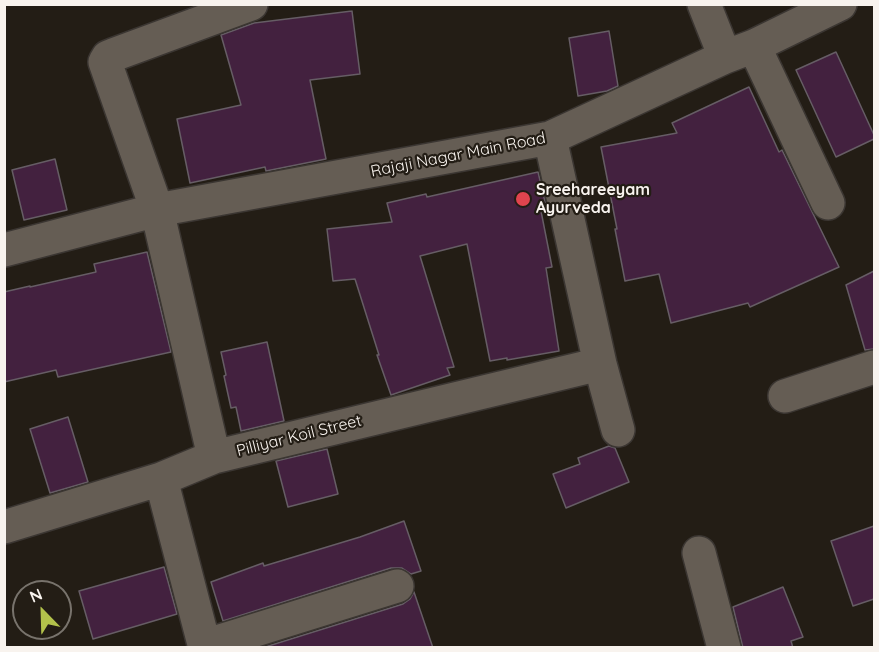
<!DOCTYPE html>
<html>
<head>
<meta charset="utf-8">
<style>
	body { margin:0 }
	#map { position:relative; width:879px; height:652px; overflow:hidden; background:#231d15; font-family:Quicksand,sans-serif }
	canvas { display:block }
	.frame { position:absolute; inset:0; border:6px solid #f8f3ee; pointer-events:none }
	.north { position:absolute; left:12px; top:580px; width:60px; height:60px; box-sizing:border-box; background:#231d15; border:2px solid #78736c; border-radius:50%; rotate:337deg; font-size:16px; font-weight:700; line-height:24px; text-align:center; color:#f8f3ee }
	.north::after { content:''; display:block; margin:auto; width:21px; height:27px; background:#b3c24b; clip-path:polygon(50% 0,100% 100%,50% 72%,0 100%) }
</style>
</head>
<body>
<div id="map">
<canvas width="879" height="652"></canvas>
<div class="frame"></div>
<div class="north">N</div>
</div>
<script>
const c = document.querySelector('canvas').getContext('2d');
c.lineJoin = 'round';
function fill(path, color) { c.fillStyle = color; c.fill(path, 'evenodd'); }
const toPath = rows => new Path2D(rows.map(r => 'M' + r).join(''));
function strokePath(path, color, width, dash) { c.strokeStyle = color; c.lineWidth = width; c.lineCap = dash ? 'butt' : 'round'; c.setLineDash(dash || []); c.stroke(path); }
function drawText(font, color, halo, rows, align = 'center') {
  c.font = font + ' Quicksand,sans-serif'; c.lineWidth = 4.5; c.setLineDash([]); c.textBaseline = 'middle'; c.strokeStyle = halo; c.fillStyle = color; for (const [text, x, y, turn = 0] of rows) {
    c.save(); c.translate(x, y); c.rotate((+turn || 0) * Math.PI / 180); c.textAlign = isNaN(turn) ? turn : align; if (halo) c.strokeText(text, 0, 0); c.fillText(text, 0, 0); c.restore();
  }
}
const building = toPath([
	[352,11,360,74,310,80,326,159,266,171,265,167,190,183,177,119,241,105,221,35,254,23,352,11],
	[609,31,618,86,607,91,578,96,569,38,609,31],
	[836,52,874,135,874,139,836,157,796,70,836,52],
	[749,87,779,152,782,150,839,267,750,307,748,303,671,323,659,274,625,281,615,229,617,229,601,147,677,133,672,123,749,87],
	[55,159,67,210,24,220,12,170,55,159],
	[538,172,547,210,541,211,552,267,546,268,559,351,507,360,507,358,490,361,467,244,420,256,454,367,447,368,450,375,391,395,377,355,379,355,355,279,333,281,327,229,392,222,387,203,426,194,427,197,538,172],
	[147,252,171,352,58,377,56,370,4,382,4,292,30,286,30,287,96,272,94,264,147,252],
	[874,271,874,349,865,350,846,285,874,271],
	[267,342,284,421,241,431,236,407,231,408,224,376,226,375,221,352,267,342],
	[68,417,88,482,50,493,30,429,68,417],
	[609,446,615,448,629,482,566,508,553,474,580,464,578,458,609,446],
	[327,449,338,494,288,507,276,461,327,449],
	[404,521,421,571,411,574,402,568,391,568,223,621,211,582,263,563,264,566,360,537,404,521],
	[874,526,874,599,853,606,831,541,874,526],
	[164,567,177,614,93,639,79,591,164,567],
	[783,587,803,637,791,641,793,648,743,648,733,607,783,587],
	[414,592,433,648,262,648,403,604,410,599,414,592]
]);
const minor = toPath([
	[704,4,725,57],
	[754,46,828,203],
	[550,138,600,364,618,430],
	[4,250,157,210,550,138,725,57,754,46,840,4],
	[785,396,874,367],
	[214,457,157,210,105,62,108,57,113,55,251,4],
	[161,479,205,648],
	[4,527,161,479,214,457,600,364],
	[699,553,724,648],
	[204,646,397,586]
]);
const markers = [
	[523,199,8,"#e0444e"]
];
const streetNames = [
	["Rajaji Nagar Main Road",458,155,-11],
	["Pilliyar Koil Street",299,436,-14]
];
const poiNames = [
	["Sreehareeyam",536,190],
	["Ayurveda",536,208]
];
fill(building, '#43213f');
strokePath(building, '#665d65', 1.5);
strokePath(minor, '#3b3632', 36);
strokePath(minor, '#655d54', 33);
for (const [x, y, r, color] of markers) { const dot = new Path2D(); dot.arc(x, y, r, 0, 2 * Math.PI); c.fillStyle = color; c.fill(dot); strokePath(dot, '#231d15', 2); }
drawText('16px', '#f8f3ee', '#231d15', streetNames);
drawText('bold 16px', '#f8f3ee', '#231d15', poiNames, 'left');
</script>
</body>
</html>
